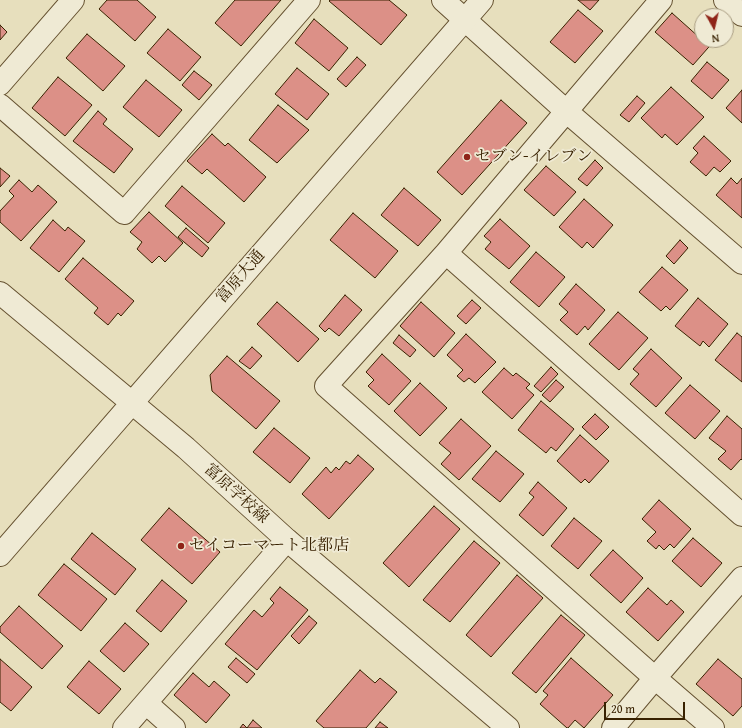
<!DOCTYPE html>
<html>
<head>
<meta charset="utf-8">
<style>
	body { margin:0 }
	#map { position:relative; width:742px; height:728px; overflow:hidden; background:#e7dfbd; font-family:"Gentium Book Plus",serif }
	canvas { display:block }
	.north { position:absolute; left:694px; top:8px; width:40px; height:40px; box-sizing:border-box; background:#efead4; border:1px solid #a69a7f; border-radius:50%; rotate:172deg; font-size:11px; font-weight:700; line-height:16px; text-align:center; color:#382100 }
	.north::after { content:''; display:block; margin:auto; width:14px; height:18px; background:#8f2418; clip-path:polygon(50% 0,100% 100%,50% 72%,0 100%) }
	.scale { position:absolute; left:604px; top:702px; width:81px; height:18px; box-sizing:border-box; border:2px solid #382100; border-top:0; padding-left:5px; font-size:12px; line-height:14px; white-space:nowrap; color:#382100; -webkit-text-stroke:3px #efead4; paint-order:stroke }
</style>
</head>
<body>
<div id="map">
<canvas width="742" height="728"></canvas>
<div class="north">N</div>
<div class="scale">20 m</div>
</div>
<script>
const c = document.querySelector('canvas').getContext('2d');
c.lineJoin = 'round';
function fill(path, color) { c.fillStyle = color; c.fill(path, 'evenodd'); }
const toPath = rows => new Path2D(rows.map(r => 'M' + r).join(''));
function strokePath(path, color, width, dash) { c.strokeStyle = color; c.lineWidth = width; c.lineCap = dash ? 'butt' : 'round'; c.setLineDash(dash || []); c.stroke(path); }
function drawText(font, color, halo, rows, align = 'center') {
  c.font = font + ' "Gentium Book Plus","Noto Serif JP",serif'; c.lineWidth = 3.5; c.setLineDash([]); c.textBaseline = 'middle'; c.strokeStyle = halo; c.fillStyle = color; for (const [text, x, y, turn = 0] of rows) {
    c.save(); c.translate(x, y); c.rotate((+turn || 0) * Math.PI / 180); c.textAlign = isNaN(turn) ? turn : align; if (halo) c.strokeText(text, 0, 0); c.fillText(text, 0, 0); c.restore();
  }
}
const building = toPath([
	[107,0,137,0,156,17,135,41,99,9,107,0],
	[235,0,281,0,241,46,215,23,235,0],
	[330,0,389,0,407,15,381,45,329,1,330,0],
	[578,0,599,0,590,10,578,0],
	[578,10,603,31,575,63,550,42,578,10],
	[672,13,700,38,702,36,702,40,715,40,693,65,655,32,672,13],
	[314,19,348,48,329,71,295,43,314,19],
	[0,25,7,32,0,40,0,25],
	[168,29,201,57,180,81,147,53,168,29],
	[87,34,125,66,103,91,66,58,87,34],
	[357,57,366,65,346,87,337,79,357,57],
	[707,62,729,80,712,99,691,81,707,62],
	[297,68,329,94,307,120,275,94,297,68],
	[194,71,212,85,199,100,182,85,194,71],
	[58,77,92,105,65,136,32,108,58,77],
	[146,80,182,110,159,137,123,107,146,80],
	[671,87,704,117,677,145,665,134,662,138,641,118,671,87],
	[742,90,742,123,726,108,742,90],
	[637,96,645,103,629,122,620,115,637,96],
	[501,100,527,123,462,195,437,172,501,100],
	[278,105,309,130,277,163,249,140,278,105],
	[98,111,107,119,103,124,133,149,114,173,73,141,98,111],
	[212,134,225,146,228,143,266,177,244,202,207,169,202,174,187,161,212,134],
	[704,136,731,161,720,172,714,167,706,176,690,162,698,153,693,148,704,136],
	[595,160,603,168,587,186,578,179,595,160],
	[546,166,576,192,554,216,524,190,546,166],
	[0,168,10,176,0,187,0,168],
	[731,178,737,184,742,178,742,218,716,195,731,178],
	[19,180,32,192,38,185,57,202,21,241,0,222,0,211,14,196,9,191,19,180],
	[182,186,225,223,208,243,165,206,182,186],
	[404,188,441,220,418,246,381,215,404,188],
	[584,199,613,225,593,248,587,242,582,248,559,227,584,199],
	[149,212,183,243,165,262,159,256,152,263,137,249,142,242,130,232,149,212],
	[353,213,398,251,375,278,330,240,353,213],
	[500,219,530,246,509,269,485,249,491,242,484,236,500,219],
	[53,220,65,231,68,227,85,241,59,272,30,248,53,220],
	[186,228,209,248,202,257,178,237,186,228],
	[680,240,688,248,674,264,666,256,680,240],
	[536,252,565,277,539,307,510,282,536,252],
	[83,258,134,301,121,316,118,313,108,325,94,313,98,308,65,279,83,258],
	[662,267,688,290,670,310,666,306,661,311,639,292,662,267],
	[576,284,605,310,588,330,585,326,577,335,560,320,568,312,559,304,576,284],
	[345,295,362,310,339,336,329,328,325,332,319,326,345,295],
	[698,298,728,324,709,347,703,341,700,346,675,326,698,298],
	[472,300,481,308,466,324,457,316,472,300],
	[277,302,319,339,298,362,257,324,277,302],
	[421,302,455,333,434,357,400,326,421,302],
	[618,312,648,338,619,370,589,344,618,312],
	[737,333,742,337,742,382,715,360,737,333],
	[466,334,496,362,475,383,469,378,464,382,457,376,463,370,447,355,466,334],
	[399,335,416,350,410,357,393,343,399,335],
	[252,347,262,356,250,369,239,361,252,347],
	[651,349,682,378,656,407,630,384,639,374,633,369,651,349],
	[382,354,411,381,389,405,368,386,374,380,366,372,382,354],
	[227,356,280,401,256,429,212,391,210,375,227,356],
	[551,367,558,374,541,392,534,386,551,367],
	[504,368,513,376,516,373,530,384,526,388,534,395,512,419,482,392,504,368],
	[556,380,564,387,550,402,542,395,556,380],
	[420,383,447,408,420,436,394,411,420,383],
	[690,385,720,411,695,439,665,413,690,385],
	[541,401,574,429,556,451,551,447,546,453,518,430,541,401],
	[595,414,609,427,596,440,582,427,595,414],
	[727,416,742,429,742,460,741,459,731,470,718,459,726,451,709,438,727,416],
	[461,419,491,446,459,480,441,464,451,453,439,443,461,419],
	[274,428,310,458,290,483,253,452,274,428],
	[580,435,609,461,589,483,585,479,581,483,557,461,580,435],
	[496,451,524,474,500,502,472,479,496,451],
	[358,455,374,469,329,519,302,494,326,467,331,473,336,467,339,470,346,461,350,464,358,455],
	[538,482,567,508,543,536,519,515,534,497,529,493,538,482],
	[659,500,691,529,674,548,670,544,664,550,659,545,656,549,647,541,656,532,642,519,659,500],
	[434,506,460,529,409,587,383,563,434,506],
	[169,508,220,552,192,584,141,540,169,508],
	[574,518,602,541,578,569,551,546,574,518],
	[92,533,136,569,115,595,71,559,92,533],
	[693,538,722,563,701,587,672,561,693,538],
	[474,541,500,563,450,622,423,600,474,541],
	[613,550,643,578,621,603,590,575,613,550],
	[64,564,107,599,81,631,38,595,64,564],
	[517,575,543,598,491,657,466,635,517,575],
	[162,580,187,601,161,632,136,611,162,580],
	[280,587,308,610,257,670,225,644,254,610,262,617,274,603,270,599,280,587],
	[648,588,667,605,671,600,684,612,658,641,626,612,648,588],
	[19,606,63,646,42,669,0,632,0,627,19,606],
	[561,615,585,635,536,693,512,673,561,615],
	[309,616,317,623,299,644,291,636,309,616],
	[125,623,149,644,124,672,100,651,125,623],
	[236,658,255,674,247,683,228,667,236,658],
	[571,658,613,695,584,728,575,720,568,728,567,728,540,704,548,695,543,691,571,658],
	[0,659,32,687,11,711,0,702,0,659],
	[718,659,742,679,742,706,733,716,696,684,718,659],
	[89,661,121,689,99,714,67,687,89,661],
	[360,670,375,683,380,678,397,692,366,728,324,728,316,721,360,670],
	[193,673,209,687,214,681,230,695,206,723,174,695,193,673],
	[253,720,262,728,240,728,243,724,247,728,253,720],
	[380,722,388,728,375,728,380,722]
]);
const minor = toPath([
	[443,0,566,111,742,263],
	[661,0,446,253,326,386,655,678,713,728],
	[725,0,742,15],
	[0,84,73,0],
	[0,105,124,213,309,0],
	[446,253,742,515],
	[146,703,174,728],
	[124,728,287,540],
	[613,728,655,678,742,578]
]);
const tertiary = toPath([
	[0,293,186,448,287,540,508,728],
	[0,555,482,0]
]);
const markers = [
	[467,157,4,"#8f2418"],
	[181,546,4,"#8f2418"]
];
const poiNames = [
	["セブン-イレブン",475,157],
	["セイコーマート北都店",189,546]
];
const streetNames = [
	["富原大通",241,277,-49],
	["富原学校線",236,494,42]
];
fill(building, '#dc9087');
strokePath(building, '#382100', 1);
strokePath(minor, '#64502f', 24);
strokePath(tertiary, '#64502f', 24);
strokePath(minor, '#efead4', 22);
strokePath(tertiary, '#efead4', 22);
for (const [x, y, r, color] of markers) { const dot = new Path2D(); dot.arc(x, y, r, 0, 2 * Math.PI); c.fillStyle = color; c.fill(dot); strokePath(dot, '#efead4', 1.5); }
drawText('16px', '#382100', '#efead4', poiNames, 'left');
drawText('16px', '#382100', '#efead4', streetNames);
</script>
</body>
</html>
